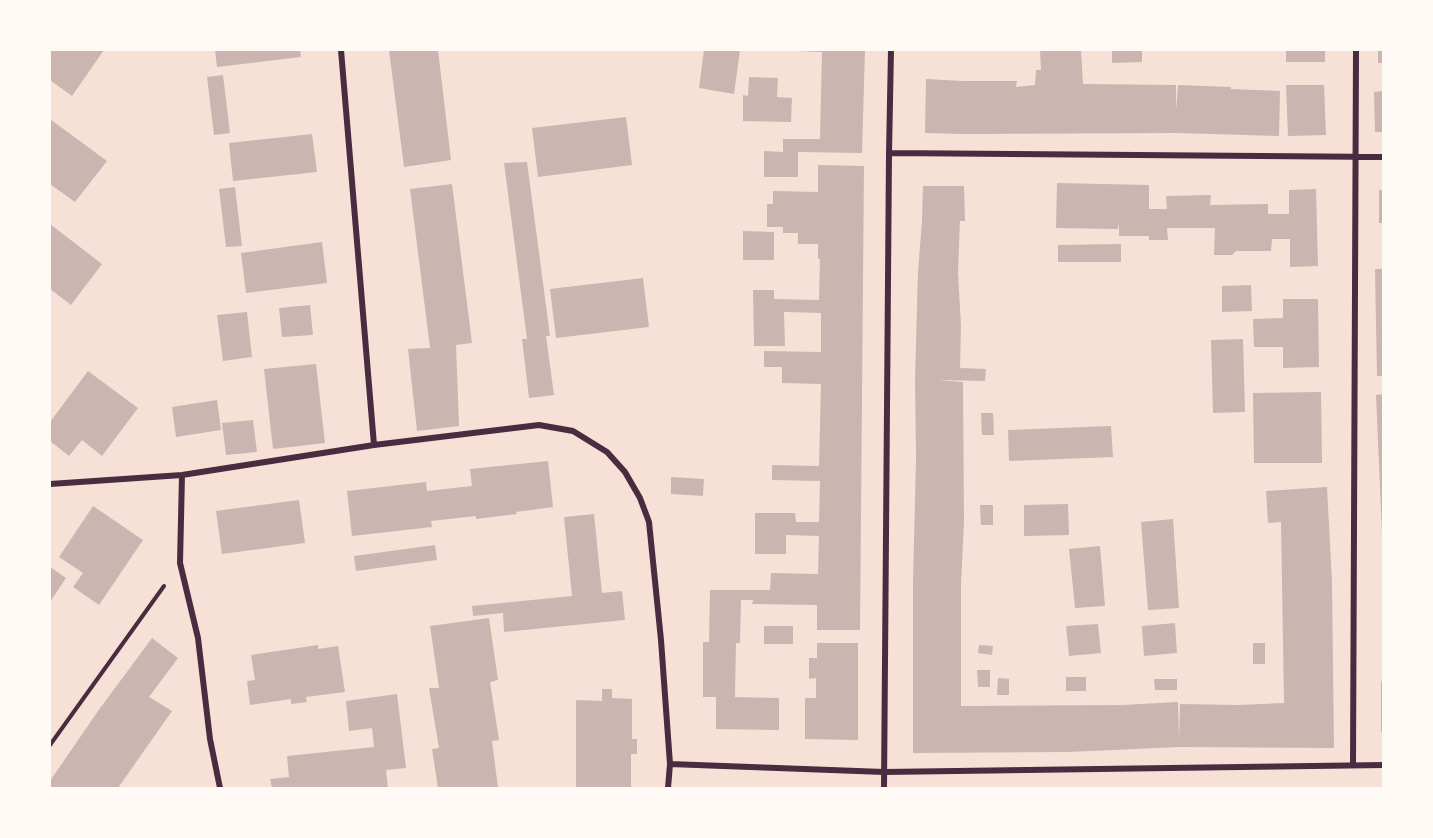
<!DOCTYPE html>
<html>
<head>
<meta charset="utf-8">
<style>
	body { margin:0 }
	#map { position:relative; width:1433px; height:838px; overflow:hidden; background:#f7e1d7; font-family:"Roboto Condensed",sans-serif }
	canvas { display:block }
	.frame { position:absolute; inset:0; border:51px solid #fffaf5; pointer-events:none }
</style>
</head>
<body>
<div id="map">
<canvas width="1433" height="838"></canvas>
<div class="frame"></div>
</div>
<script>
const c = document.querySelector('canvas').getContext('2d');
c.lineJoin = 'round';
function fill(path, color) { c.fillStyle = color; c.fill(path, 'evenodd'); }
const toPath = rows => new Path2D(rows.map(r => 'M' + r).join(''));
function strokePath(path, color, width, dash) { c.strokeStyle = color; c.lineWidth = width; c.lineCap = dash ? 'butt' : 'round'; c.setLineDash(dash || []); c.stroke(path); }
const building = toPath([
	[50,50,104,50,72,96,50,80],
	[215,50,300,50,301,57,217,67],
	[389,50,438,50,451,160,404,167],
	[704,50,740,50,734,94,699,88],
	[797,50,865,50,862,153,798,152,798,177,764,177,764,151,783,152,783,139,820,139,822,52,797,51],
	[1040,50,1081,50,1083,84,1176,85,1176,111,1178,85,1231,87,1231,89,1280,91,1279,136,1177,133,963,134,925,133,926,79,963,81,1017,81,1016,87,1035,85,1036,70,1041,70],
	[1112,50,1142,50,1142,62,1112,63],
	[1286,50,1325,50,1325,62,1286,62],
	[1378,50,1383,50,1383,63,1378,63],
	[223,75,230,133,214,135,207,77],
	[749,77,778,78,777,97,792,98,791,122,743,121,743,95,748,96],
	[1286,85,1324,85,1326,135,1288,136],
	[1383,91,1383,132,1375,132,1374,92],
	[626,117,632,165,538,177,532,128],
	[50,119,107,161,75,202,50,184],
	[312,134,317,172,233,181,229,143],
	[527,162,550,336,546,336,554,395,529,398,522,339,527,339,504,163],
	[818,165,864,166,860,630,817,630,817,605,752,604,753,600,741,600,740,643,736,643,735,697,779,698,779,730,716,729,716,697,703,697,703,642,709,642,710,590,770,590,771,573,818,574,819,536,786,535,786,554,755,554,755,513,795,513,796,522,819,522,820,481,772,480,772,465,819,466,821,384,782,383,782,367,764,367,764,351,821,352,821,313,784,312,785,346,754,346,753,290,774,290,774,299,819,300,820,259,818,259,818,244,798,244,798,233,783,233,783,227,767,227,767,204,773,204,773,191,818,192],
	[1057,183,1149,185,1149,209,1167,209,1166,196,1211,195,1210,205,1268,204,1268,214,1289,214,1289,190,1316,189,1318,266,1290,267,1290,239,1272,239,1271,251,1236,251,1232,255,1214,255,1215,228,1167,228,1168,240,1149,240,1149,236,1119,236,1119,221,1118,229,1056,228],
	[452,184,472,343,456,345,459,426,417,431,408,349,430,348,410,189],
	[923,186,964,186,965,221,960,221,958,272,961,326,960,368,986,369,985,381,937,380,963,382,964,522,961,585,961,706,1122,705,1178,702,1179,738,1180,704,1239,705,1284,703,1281,522,1268,523,1266,491,1327,487,1332,582,1334,748,1180,747,1068,752,913,753,913,583,916,458,915,379,918,272,922,221],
	[235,187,242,246,226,247,219,189],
	[1379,190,1383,190,1383,223,1379,223],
	[50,224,102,264,71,305,50,289],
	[743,231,774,232,774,260,743,260],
	[322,242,327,283,246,293,241,253],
	[1121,244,1121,262,1058,262,1058,245],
	[1375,269,1383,269,1383,376,1377,376],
	[643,278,649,327,556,338,550,289],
	[1251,285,1252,311,1222,312,1222,286],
	[1283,299,1318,299,1319,367,1283,368,1283,347,1254,347,1253,319,1283,318],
	[310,305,313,335,282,337,279,308],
	[247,312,252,357,223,361,217,315],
	[1243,339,1245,412,1213,413,1211,340],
	[316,364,325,443,273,449,264,369],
	[88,371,138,408,102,456,82,440,69,456,50,441,50,422],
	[1321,392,1322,463,1254,463,1253,393],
	[1383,394,1383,534,1382,534,1376,395],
	[217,400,221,430,176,437,172,407],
	[981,413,993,413,994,435,982,435],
	[253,420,257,452,226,455,222,423],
	[1111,426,1113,457,1009,461,1008,430],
	[548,461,553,507,516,512,517,514,476,519,476,516,431,521,432,527,352,536,347,491,426,482,427,491,472,486,470,469],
	[671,477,704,479,703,496,671,494],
	[299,500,305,543,222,554,216,511],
	[1068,504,1069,535,1024,536,1024,505],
	[980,505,993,505,993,525,981,525],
	[93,506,143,540,99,605,73,587,83,573,59,557],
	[594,514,602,593,622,591,625,620,504,632,503,613,473,616,472,606,572,596,564,517],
	[1173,519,1179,608,1148,610,1141,522],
	[435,545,437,560,356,571,354,556],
	[1100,546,1105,606,1075,608,1069,549],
	[50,567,66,578,50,602],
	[489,618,498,680,490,682,499,740,492,741,498,788,438,788,432,749,439,748,429,688,439,688,430,626],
	[1175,623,1177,653,1144,656,1142,626],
	[1098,624,1101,653,1069,656,1066,626],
	[764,626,793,626,793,644,764,644],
	[152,638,178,658,149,697,172,711,118,788,50,788,50,781,98,711],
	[817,643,858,643,858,740,805,739,805,698,816,698,816,678,809,679,809,658,817,658],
	[1253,643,1265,643,1265,664,1253,664],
	[318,645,318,649,338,646,345,692,306,697,307,702,291,704,291,699,250,705,247,681,255,680,251,655],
	[979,645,993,646,992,655,978,653],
	[977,670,990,670,990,687,978,687],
	[1066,677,1086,677,1086,691,1066,691],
	[998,678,1009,679,1009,695,997,695],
	[1154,679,1177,679,1177,690,1155,690],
	[1381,681,1383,681,1383,732,1381,732],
	[602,689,612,689,612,698,632,699,632,739,637,739,637,754,631,754,631,788,576,788,576,700,602,701],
	[397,694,406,768,386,770,388,788,272,788,270,779,289,777,287,756,374,747,372,728,349,731,346,701]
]);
const path = toPath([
	[50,745,164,586]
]);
const minor = toPath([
	[341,50,374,445],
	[889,153,1384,157],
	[182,475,180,563,198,638,210,739,220,788],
	[50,484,182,475,374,445,539,425,573,431,607,452,625,472,640,498,649,522,661,640,670,764,668,788],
	[670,764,884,772,1384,765],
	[1353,764,1356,50],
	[884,788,889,153,891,50]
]);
fill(building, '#ccb4b1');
strokePath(path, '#4a2c40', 4);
strokePath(minor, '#4a2c40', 6);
</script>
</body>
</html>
